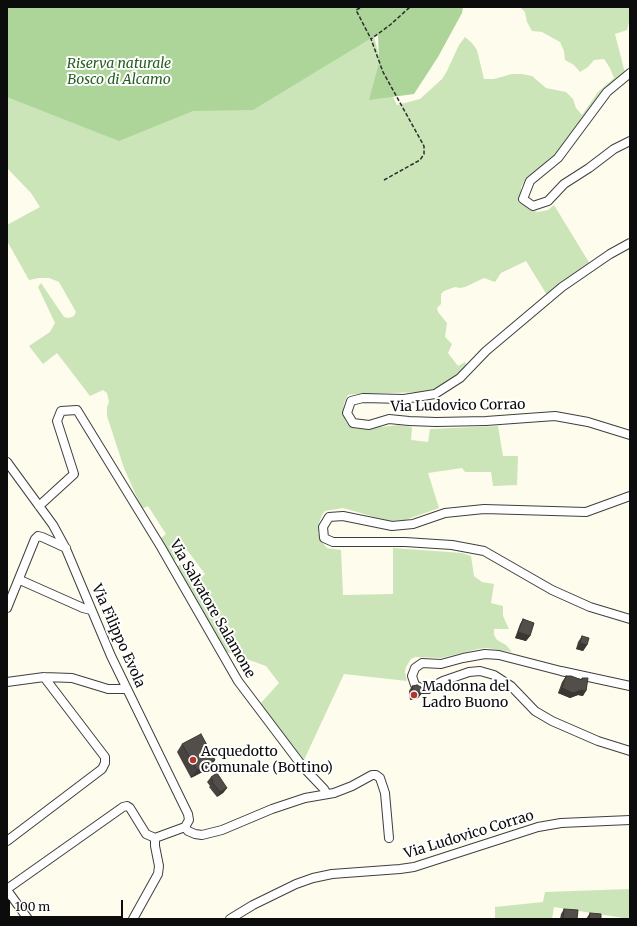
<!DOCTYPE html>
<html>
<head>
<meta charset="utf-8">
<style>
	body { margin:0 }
	#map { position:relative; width:637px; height:926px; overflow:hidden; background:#fefcec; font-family:Merriweather,serif }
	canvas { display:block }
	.frame { position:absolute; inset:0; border:8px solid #0c0c0c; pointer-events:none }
	.scale { position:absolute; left:8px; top:900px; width:115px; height:18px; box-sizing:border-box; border:2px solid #0c0c0c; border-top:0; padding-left:5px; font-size:12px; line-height:14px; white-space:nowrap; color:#0c0c0c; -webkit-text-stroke:3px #fff; paint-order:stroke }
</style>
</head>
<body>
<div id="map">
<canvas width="637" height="926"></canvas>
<div class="frame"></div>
<div class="scale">100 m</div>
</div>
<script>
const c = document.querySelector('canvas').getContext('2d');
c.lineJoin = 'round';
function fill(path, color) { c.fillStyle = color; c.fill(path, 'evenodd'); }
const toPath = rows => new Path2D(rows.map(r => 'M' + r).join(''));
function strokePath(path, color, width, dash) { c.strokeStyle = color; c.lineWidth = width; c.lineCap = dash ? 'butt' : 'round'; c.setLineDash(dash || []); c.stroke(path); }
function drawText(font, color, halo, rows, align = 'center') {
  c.font = font + ' Merriweather,serif'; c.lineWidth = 4; c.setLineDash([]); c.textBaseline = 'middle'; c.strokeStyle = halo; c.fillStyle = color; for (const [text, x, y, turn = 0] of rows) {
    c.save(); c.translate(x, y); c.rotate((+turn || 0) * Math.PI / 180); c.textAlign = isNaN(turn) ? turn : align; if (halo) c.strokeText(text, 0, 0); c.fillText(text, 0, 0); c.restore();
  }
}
const green = toPath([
	[520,7,630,7,630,18,627,30,615,34,625,73,551,160,525,181,521,187,521,198,524,204,531,210,538,212,548,210,554,205,590,264,547,295,526,261,501,273,495,282,484,278,465,287,460,288,455,287,444,291,441,294,441,304,437,308,438,312,447,323,445,337,452,344,448,353,458,366,465,362,467,366,464,371,450,382,436,388,424,392,356,394,348,395,344,403,343,413,346,422,353,428,363,429,399,425,412,427,411,440,428,442,430,429,498,426,503,456,518,456,517,485,493,486,491,472,465,472,462,468,428,473,439,508,405,520,392,521,378,518,343,508,325,511,322,515,319,523,318,533,321,541,327,548,341,550,343,595,393,594,393,548,462,553,471,556,474,576,482,582,494,584,491,603,503,606,503,616,509,629,494,629,494,635,497,640,506,645,512,652,487,648,478,649,441,658,415,657,411,659,406,667,405,672,407,681,344,674,304,760,260,704,279,683,266,666,224,651,175,568,182,563,199,580,205,574,187,550,172,562,159,540,166,534,148,506,142,509,124,468,107,416,107,407,109,402,107,393,103,390,90,396,57,353,43,364,29,346,50,332,55,323,38,287,41,283,64,317,69,318,74,316,76,312,59,282,49,278,39,278,29,280,7,241,7,225,40,207,31,193,7,168,7,95,372,28,385,80,397,105,420,99,442,79,447,71,459,45,465,37,472,43,477,50,484,79,494,79,512,74,522,74,532,76,546,88,566,92,573,99,576,108,582,115,598,92,614,78,610,68,604,59,594,60,588,67,580,72,574,65,565,60,564,51,560,42,542,32,532,31,527,22,525,12],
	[630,889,630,919,554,907,552,919,495,919,495,907,543,902,545,892]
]);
const forest = toPath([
	[7,7,463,7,462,13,438,57,414,94,369,100,379,63,378,34,253,110,193,111,119,141,7,97]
]);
const path = toPath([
	[360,8,356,10,371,39],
	[384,180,420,160,424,154,424,146,383,72,371,39,390,25,410,7]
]);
const minor = toPath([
	[630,73,607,92,558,158,530,181,523,199,533,206,548,201,564,184,589,168,614,149,630,141],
	[630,243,610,254,562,287,486,351,460,378,435,394,404,399,363,398,351,401,347,413,353,423,369,425,389,419,409,421,436,422,486,421,555,416,588,422,630,435],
	[7,462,53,525,66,549,111,656,188,814,189,820,185,827],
	[630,496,586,512,484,509,445,513,413,524,392,526,343,516,329,517,323,527,324,538,333,542,405,542,452,545,484,551,552,590,590,607,630,619],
	[39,506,74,474,57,421,61,411,77,410,161,547,238,681,303,767,324,789,327,794],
	[20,580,83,608,91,610],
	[7,608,35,539,38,536,42,537,66,548],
	[7,682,44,677,72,678,108,689,127,689],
	[630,686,561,671,499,655,485,654,463,658,441,664,422,663,415,668,412,676,415,685,423,689,428,689,443,681,469,672,480,671,494,675,511,686,535,711,552,721,598,741,630,751],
	[185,827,188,831,195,834,202,835,222,830,272,809,305,798,334,793,352,786,372,775,376,775,380,778,385,793,389,838],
	[7,841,102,769,105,763,105,757,44,677],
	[7,889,123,807,127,806,130,808,146,834,155,838],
	[7,890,28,919],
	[133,919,158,874,159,866,155,846,155,838,185,827],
	[230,919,253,905,296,884,313,878,332,874,400,869,414,867,538,827,561,823,630,820]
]);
const wall = toPath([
	[523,619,530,636,526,641,515,638,520,624],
	[582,636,587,645,583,651,576,649,578,642],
	[566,676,581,679,582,678,583,696,578,695,570,698,558,693,562,682],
	[412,686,422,693,418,698,410,700,409,691],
	[182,744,215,760,210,768,191,778,177,752],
	[211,777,227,788,223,793,217,797,209,787,210,786,207,782],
	[564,909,577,919,560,919,561,914],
	[590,913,601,919,586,919]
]);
const shadedWall = toPath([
	[518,632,530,636,526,641,515,638],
	[580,643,587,645,583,651,576,649],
	[562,688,582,690,586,691,583,696,578,695,570,698,558,693],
	[422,693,418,698,410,700,414,694],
	[215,760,210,768,191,778,197,770],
	[227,788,223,793,217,797,220,792]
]);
const building = toPath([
	[523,619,534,623,530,636,518,632,523,619],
	[582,636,589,638,587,645,580,643,582,636],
	[566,676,571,676,582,680,582,678,588,678,586,691,582,690,573,693,562,688,566,676],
	[417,685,421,687,422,693,414,694,412,686,417,685],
	[201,734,215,760,197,770,182,744,201,734],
	[217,773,227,788,220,792,212,782,213,781,211,777,217,773],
	[564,909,578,910,577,919,563,919,564,909],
	[590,913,601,914,601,919,589,919,590,913]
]);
const markers = [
	[414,695,4,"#b1362e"],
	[193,760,4,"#b1362e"]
];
const parkNames = [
	["Riserva naturale",119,64],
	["Bosco di Alcamo",119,80]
];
const streetNames = [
	["Via Ludovico Corrao",458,406,-1],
	["Via Salvatore Salamone",212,609,60],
	["Via Filippo Evola",118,636,66],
	["Via Ludovico Corrao",469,835,-17]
];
const poiNames = [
	["Madonna del",422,687],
	["Ladro Buono",422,703],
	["Acquedotto",201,752],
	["Comunale (Bottino)",201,768]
];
fill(green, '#cbe5b8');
fill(forest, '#add599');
strokePath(minor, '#3f3f3f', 10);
strokePath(path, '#2e2e2e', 1.5, [4, 2]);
strokePath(minor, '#fff', 8);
fill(wall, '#47433f');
fill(shadedWall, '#3a3733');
fill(building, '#534e49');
strokePath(building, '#3a3733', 1);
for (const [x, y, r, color] of markers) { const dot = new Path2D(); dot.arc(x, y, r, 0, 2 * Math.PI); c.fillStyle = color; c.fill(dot); strokePath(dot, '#fff', 1.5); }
drawText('italic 14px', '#275e21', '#fff', parkNames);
drawText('14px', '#0c0c0c', '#fff', streetNames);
drawText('14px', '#0c0c0c', '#fff', poiNames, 'left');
</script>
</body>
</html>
